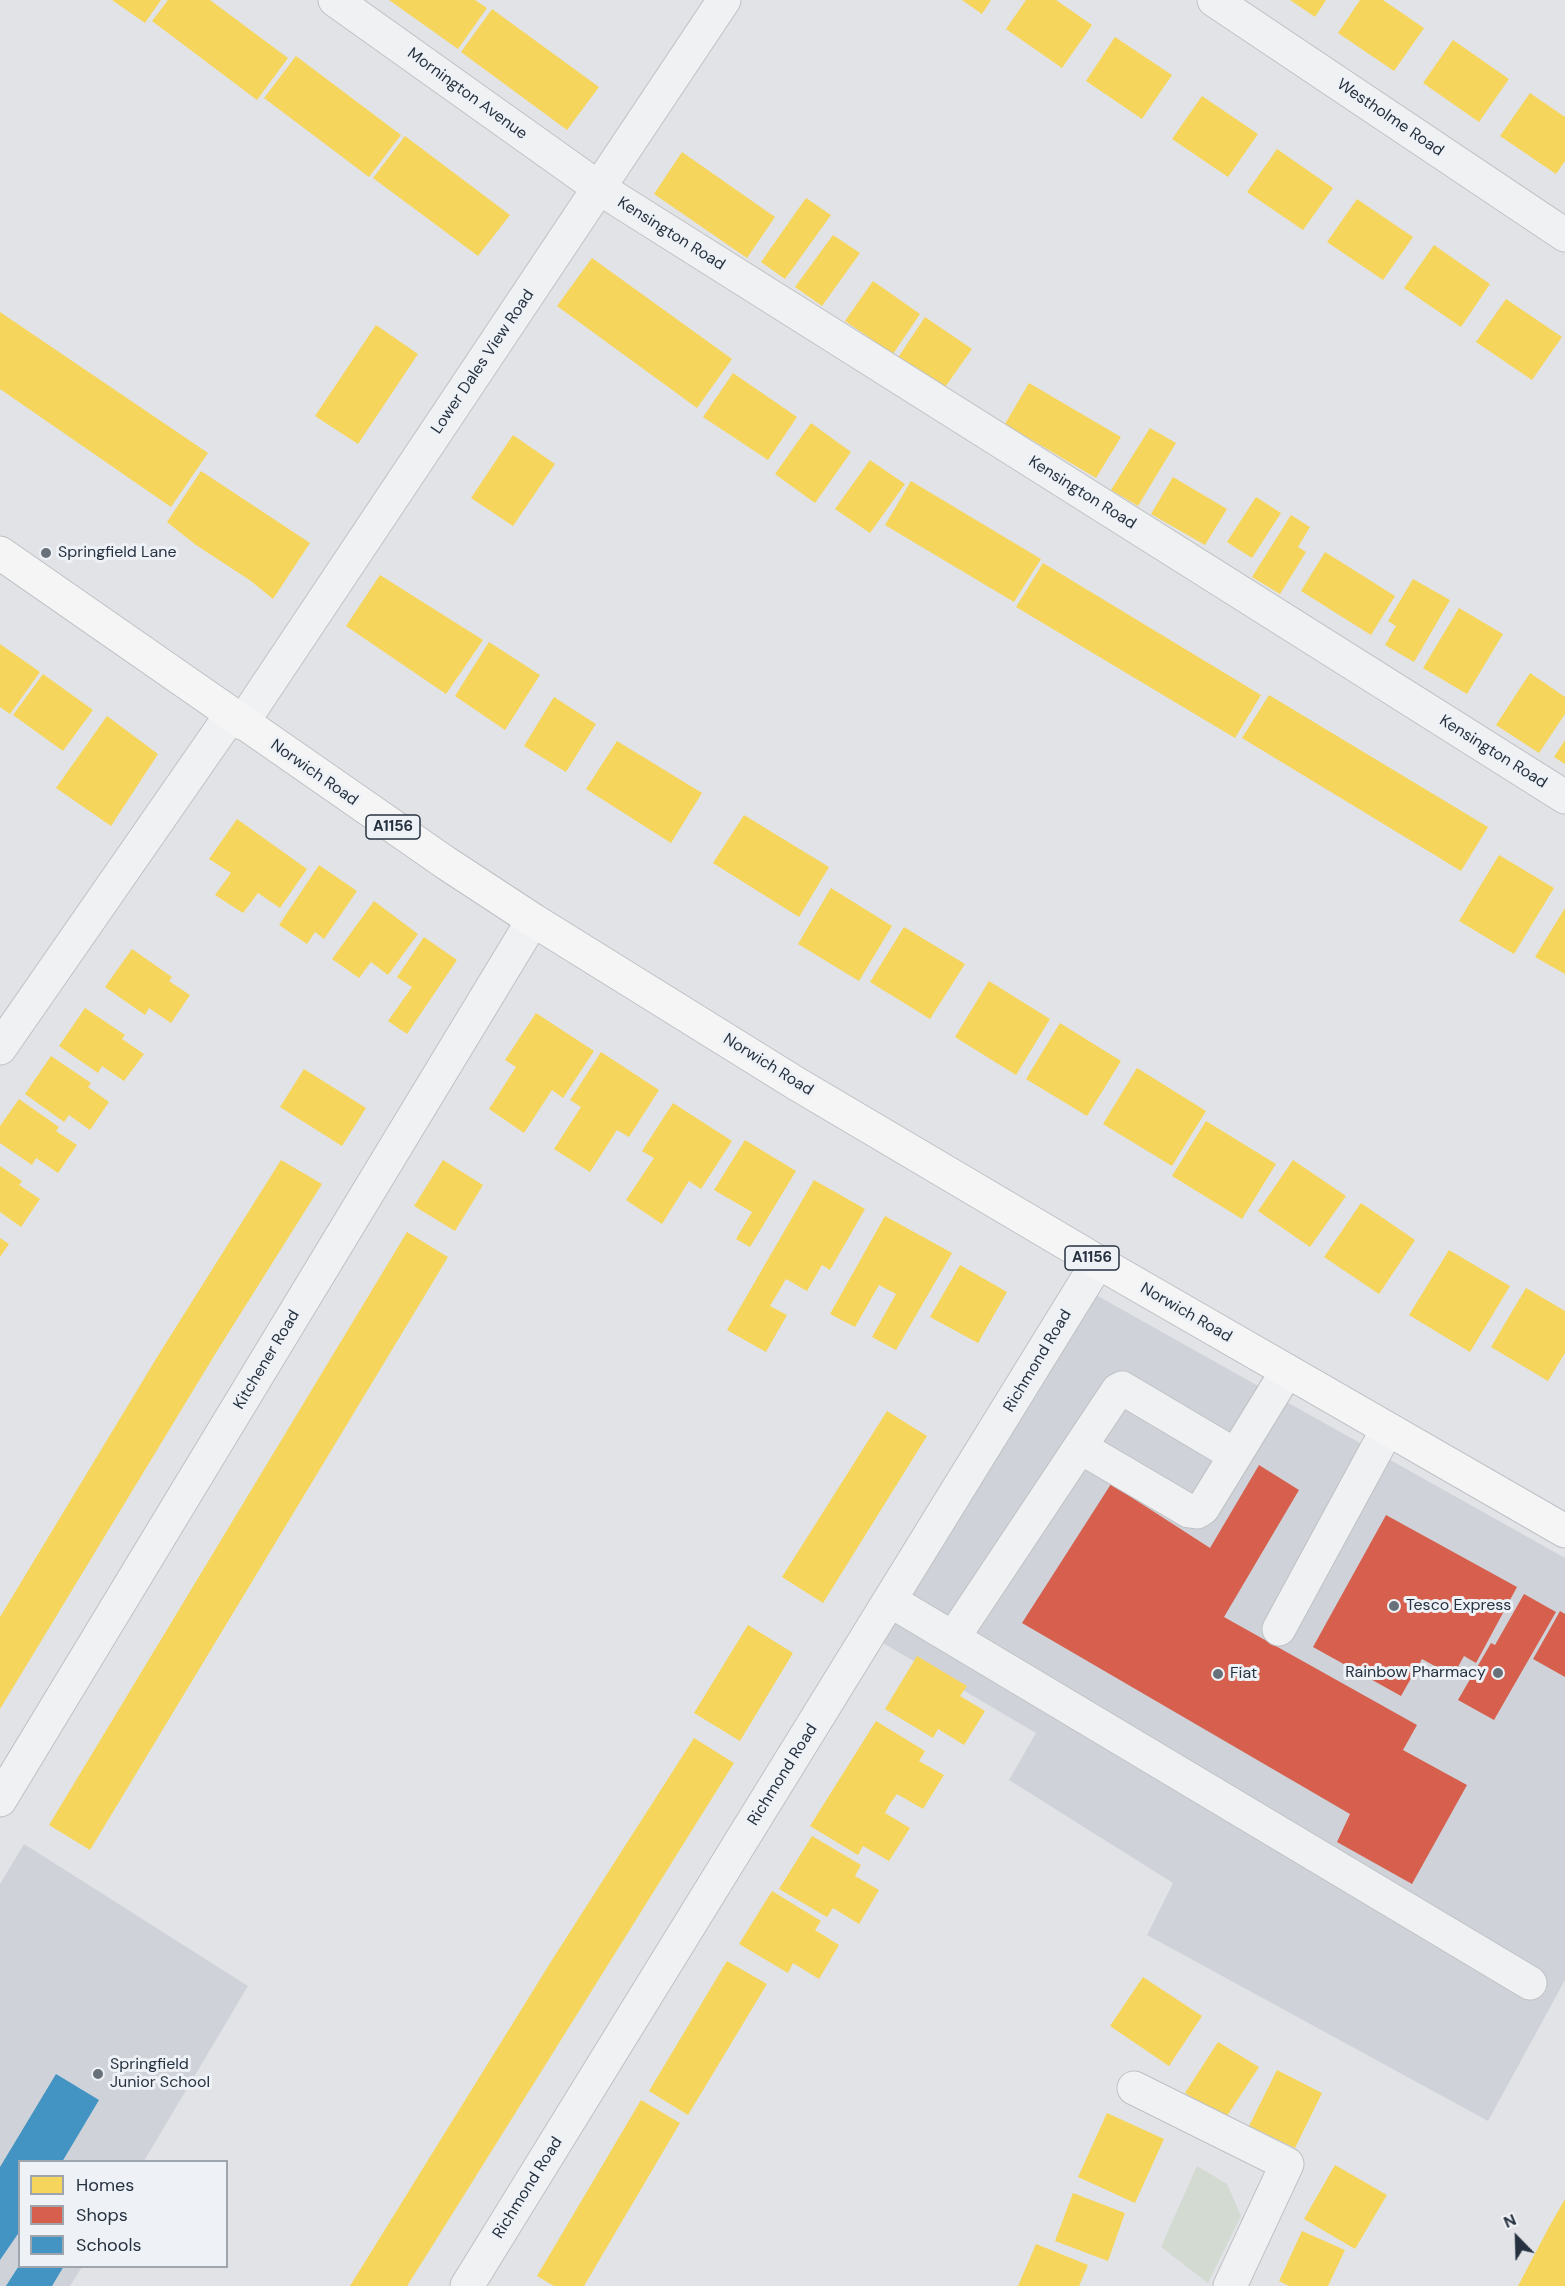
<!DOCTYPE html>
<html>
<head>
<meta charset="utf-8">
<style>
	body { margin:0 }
	#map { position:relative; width:1565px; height:2286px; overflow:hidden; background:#e1e3e6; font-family:"DM Sans",sans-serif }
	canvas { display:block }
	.legend { position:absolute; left:18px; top:2160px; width:210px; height:108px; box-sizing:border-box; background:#eef2f6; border:2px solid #9ea5ad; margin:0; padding:8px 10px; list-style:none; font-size:18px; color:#273240 }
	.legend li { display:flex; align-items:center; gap:12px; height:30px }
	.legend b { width:30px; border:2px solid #9ea5ad }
	.north { position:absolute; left:1487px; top:2208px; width:60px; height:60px; -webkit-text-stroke:4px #eef2f6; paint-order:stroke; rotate:337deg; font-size:16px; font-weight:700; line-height:24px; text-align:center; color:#273240 }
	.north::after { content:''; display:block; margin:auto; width:21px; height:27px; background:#273240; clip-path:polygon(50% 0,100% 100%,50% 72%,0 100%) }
</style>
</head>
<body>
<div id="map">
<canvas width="1565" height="2286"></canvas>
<ul class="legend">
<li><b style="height:16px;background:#f6d55c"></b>Homes</li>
<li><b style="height:16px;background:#d6604d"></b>Shops</li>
<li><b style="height:16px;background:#4393c3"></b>Schools</li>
</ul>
<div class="north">N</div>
</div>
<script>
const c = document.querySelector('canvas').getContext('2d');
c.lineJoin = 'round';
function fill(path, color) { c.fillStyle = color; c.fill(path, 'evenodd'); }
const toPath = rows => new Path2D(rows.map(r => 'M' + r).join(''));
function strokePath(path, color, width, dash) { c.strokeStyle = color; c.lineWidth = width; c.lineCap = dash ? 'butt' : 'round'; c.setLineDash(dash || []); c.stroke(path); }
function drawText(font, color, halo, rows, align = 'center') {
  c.font = font + ' "DM Sans",sans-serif'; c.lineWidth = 6; c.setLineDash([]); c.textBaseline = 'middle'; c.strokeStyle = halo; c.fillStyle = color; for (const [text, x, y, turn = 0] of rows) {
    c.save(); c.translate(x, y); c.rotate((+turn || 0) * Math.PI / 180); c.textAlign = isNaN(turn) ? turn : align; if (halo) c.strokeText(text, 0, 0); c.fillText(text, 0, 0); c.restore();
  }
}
const built = toPath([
	[1096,1295,1565,1558,1565,1980,1488,2121,1147,1935,1173,1883,1009,1780,1036,1733,878,1640],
	[24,1844,248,1986,144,2161,20,2162,20,2266,82,2267,70,2286,0,2286,0,1884]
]);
const green = toPath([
	[1197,2166,1227,2184,1241,2216,1208,2283,1161,2247]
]);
const homes = toPath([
	[112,0,161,0,145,23],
	[168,0,210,0,288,58,257,100,152,21],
	[389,0,475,0,487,8,458,49],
	[962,0,991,0,982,14],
	[1026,0,1056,0,1092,25,1062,68,1006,29],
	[1290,0,1326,0,1315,17],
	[1360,0,1383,0,1424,28,1394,71,1338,33],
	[492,9,599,87,567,130,461,52],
	[1115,37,1172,75,1142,119,1086,81],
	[1453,40,1509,79,1479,122,1423,83],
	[296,56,401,135,369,177,264,98],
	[1530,93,1565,117,1565,161,1556,174,1500,136],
	[1202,96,1258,134,1228,177,1172,139],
	[405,136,510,215,478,256,373,178],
	[1277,149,1333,188,1303,230,1247,192],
	[682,152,775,217,747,258,654,194],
	[806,198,831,215,785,279,761,262],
	[1357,199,1413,237,1383,280,1327,242],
	[833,235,860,253,822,306,795,287],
	[1434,245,1490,284,1461,327,1404,288],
	[592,258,732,359,697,408,557,306],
	[873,281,920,314,893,354,845,321],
	[1506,299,1562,337,1532,380,1476,342],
	[0,312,208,453,171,507,0,389],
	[925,317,972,349,943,390,897,359],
	[376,325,418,354,358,444,315,416],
	[733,373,797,417,768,460,703,417],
	[1029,383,1121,437,1096,478,1005,424],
	[811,423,851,452,815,503,775,474],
	[1150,428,1176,443,1138,506,1111,490],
	[513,435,555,464,513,526,471,498],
	[870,460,905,484,870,533,835,509],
	[201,471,310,543,273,599,251,581,196,545,167,522],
	[1173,477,1227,509,1205,545,1151,514],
	[911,481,1041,559,1014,602,885,525],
	[1256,497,1281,513,1252,558,1227,542],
	[1291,515,1310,527,1298,547,1306,552,1280,594,1252,577],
	[1325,552,1395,596,1371,635,1301,591],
	[1043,563,1261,695,1235,738,1016,607],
	[380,575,483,640,446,694,346,626],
	[1413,579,1450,600,1414,662,1385,645,1396,626,1388,621],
	[1459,608,1503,634,1467,694,1423,668],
	[489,642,540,675,505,730,455,696],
	[0,644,40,672,10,714,0,707],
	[1530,673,1565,697,1565,714,1539,753,1496,725],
	[43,674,93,710,63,751,13,715],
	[1269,695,1488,827,1461,871,1242,738],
	[554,697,596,724,566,772,524,746],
	[107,716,158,754,111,826,56,788],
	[1565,740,1565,764,1554,757],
	[617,741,702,793,671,843,586,789],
	[744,815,829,867,799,917,713,863],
	[237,819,307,869,280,908,258,893,243,913,215,895,231,873,209,859],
	[1499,855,1554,888,1514,954,1459,921],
	[319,865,357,891,324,939,315,932,307,944,279,925],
	[831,888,892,926,859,981,798,944],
	[374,901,418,934,388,975,371,962,359,978,332,959],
	[1565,908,1565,974,1535,957],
	[904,927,965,964,930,1019,870,982],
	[424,937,457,960,407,1034,388,1021,412,987,397,977],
	[132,949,172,977,169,981,190,995,171,1023,149,1008,145,1015,105,987],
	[989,981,1050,1019,1016,1075,955,1037],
	[85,1008,125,1035,122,1039,144,1054,124,1081,102,1066,98,1073,59,1046],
	[536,1013,594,1051,563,1098,552,1090,524,1133,489,1109,516,1067,505,1060],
	[1060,1023,1121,1061,1087,1116,1026,1079],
	[601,1052,659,1090,629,1137,617,1130,590,1172,554,1149,581,1107,570,1100],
	[51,1056,91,1083,88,1087,109,1102,90,1130,69,1115,64,1122,25,1094],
	[1137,1068,1206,1111,1172,1166,1103,1124],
	[304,1069,366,1108,342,1146,280,1107],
	[19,1099,59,1127,56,1131,77,1145,58,1173,36,1158,32,1165,0,1143,0,1126],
	[673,1103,732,1141,701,1189,689,1181,662,1224,626,1200,654,1158,642,1151],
	[1206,1121,1276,1164,1242,1219,1172,1176],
	[745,1140,796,1171,750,1247,736,1239,752,1212,714,1190],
	[281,1160,322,1184,217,1351,0,1709,0,1617,159,1354],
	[443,1160,483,1185,455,1231,414,1206],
	[1293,1160,1346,1196,1310,1247,1258,1211],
	[0,1166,22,1181,19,1185,40,1199,21,1227,0,1212],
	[814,1180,865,1209,830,1270,822,1265,807,1291,786,1279,770,1306,787,1315,766,1352,727,1330],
	[1361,1203,1415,1240,1379,1294,1324,1257],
	[885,1216,952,1253,896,1350,872,1337,896,1294,879,1285,855,1327,830,1314],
	[407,1232,448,1257,90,1850,49,1825],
	[0,1238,9,1244,0,1257],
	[1449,1250,1510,1286,1470,1352,1409,1315],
	[960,1265,1007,1292,978,1343,930,1317],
	[1526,1288,1565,1311,1565,1353,1548,1381,1491,1347],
	[887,1411,927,1436,823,1603,782,1577],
	[748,1625,793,1653,740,1741,694,1713],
	[917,1656,967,1686,960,1696,985,1711,964,1745,938,1729,933,1738,885,1709],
	[876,1721,925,1751,919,1761,944,1775,923,1809,897,1794,891,1802,885,1813,910,1828,889,1861,863,1846,858,1855,810,1826],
	[694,1738,734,1763,436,2240,407,2286,350,2286,552,1960],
	[812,1836,861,1865,855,1876,879,1890,859,1924,833,1908,827,1917,779,1889],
	[772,1891,821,1921,815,1930,839,1945,819,1979,793,1963,788,1973,739,1944],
	[727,1961,767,1984,688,2115,649,2091],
	[1143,1977,1202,2016,1169,2066,1110,2026],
	[1218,2042,1259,2067,1225,2119,1185,2093],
	[1277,2070,1322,2093,1295,2148,1249,2126],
	[641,2100,680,2123,584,2286,554,2286,537,2276],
	[1107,2113,1164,2139,1135,2203,1078,2177],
	[1335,2165,1387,2195,1355,2249,1304,2219],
	[1073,2193,1125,2213,1108,2261,1055,2241],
	[1565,2199,1565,2286,1518,2286,1549,2227],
	[1302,2231,1345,2250,1328,2286,1289,2286,1279,2281],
	[1036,2244,1088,2265,1079,2286,1018,2286]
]);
const shops = toPath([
	[1259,1465,1299,1490,1224,1617,1417,1725,1403,1750,1467,1785,1412,1884,1337,1842,1350,1814,1022,1623,1111,1484,1210,1548],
	[1386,1515,1517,1587,1476,1663,1464,1656,1453,1676,1422,1659,1401,1696,1313,1647],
	[1524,1594,1556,1612,1494,1720,1458,1700,1491,1643,1495,1645],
	[1560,1611,1565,1614,1565,1677,1533,1659]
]);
const schools = toPath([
	[56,2074,99,2100,62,2162,20,2162,20,2231,0,2260,0,2167],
	[20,2264,20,2266,64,2266,52,2286,6,2286]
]);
const minor = toPath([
	[335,0,599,188,1565,797],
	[1214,0,1565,235],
	[242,723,724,0],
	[0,1048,231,715],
	[1080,1447,1118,1390,1122,1388,1235,1455],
	[891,1601,1530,1983],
	[1279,1629,1387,1430],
	[953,1638,1080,1447,1189,1511,1197,1512,1203,1508,1287,1371],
	[0,1800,533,920],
	[1134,2088,1287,2164,1230,2286],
	[467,2286,1098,1262]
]);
const major = toPath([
	[0,553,446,863,533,920,797,1084,1098,1262,1565,1531]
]);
const markers = [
	[46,553,6,"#68707a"],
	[1394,1606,6,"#68707a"],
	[1498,1673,6,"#68707a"],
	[1218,1674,6,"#68707a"],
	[98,2074,6,"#68707a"]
];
const shields = [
	[393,827,54],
	[1092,1258,54]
];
const shieldNames = [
	["A1156",393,827],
	["A1156",1092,1258]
];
const streetNames = [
	["Mornington Avenue",467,94,36],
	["Westholme Road",1390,118,34],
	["Kensington Road",671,234,32],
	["Lower Dales View Road",483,362,-56],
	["Kensington Road",1082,493,32],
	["Kensington Road",1493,752,32],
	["Norwich Road",314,773,35],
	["Norwich Road",768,1065,32],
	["Norwich Road",1186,1313,30],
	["Kitchener Road",267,1360,-59],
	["Richmond Road",1038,1361,-59],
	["Richmond Road",783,1775,-58],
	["Richmond Road",528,2188,-58]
];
const poiNames = [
	["Springfield Lane",58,553],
	["Tesco Express",1406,1606],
	["Rainbow Pharmacy",1486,1673,"right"],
	["Fiat",1230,1674],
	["Springfield",110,2065],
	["Junior School",110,2083]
];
fill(built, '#cfd3d9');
fill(green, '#d2dad1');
fill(homes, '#f6d55c');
fill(shops, '#d6604d');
fill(schools, '#4393c3');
strokePath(minor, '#bfc1c4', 35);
strokePath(major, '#bdc0c4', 35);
strokePath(minor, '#f0f1f3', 33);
strokePath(major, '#f5f5f6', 33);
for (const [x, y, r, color] of markers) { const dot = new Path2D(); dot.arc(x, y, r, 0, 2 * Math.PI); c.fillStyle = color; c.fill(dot); strokePath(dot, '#eef2f6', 2); }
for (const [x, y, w] of shields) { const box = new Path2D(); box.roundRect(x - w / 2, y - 12, w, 24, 4.5); c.fillStyle = '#eef2f6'; c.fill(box); strokePath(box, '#273240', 1.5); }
drawText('bold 15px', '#273240', null, shieldNames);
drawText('16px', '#273240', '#eef2f6', streetNames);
drawText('16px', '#273240', '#eef2f6', poiNames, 'left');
</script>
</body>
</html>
